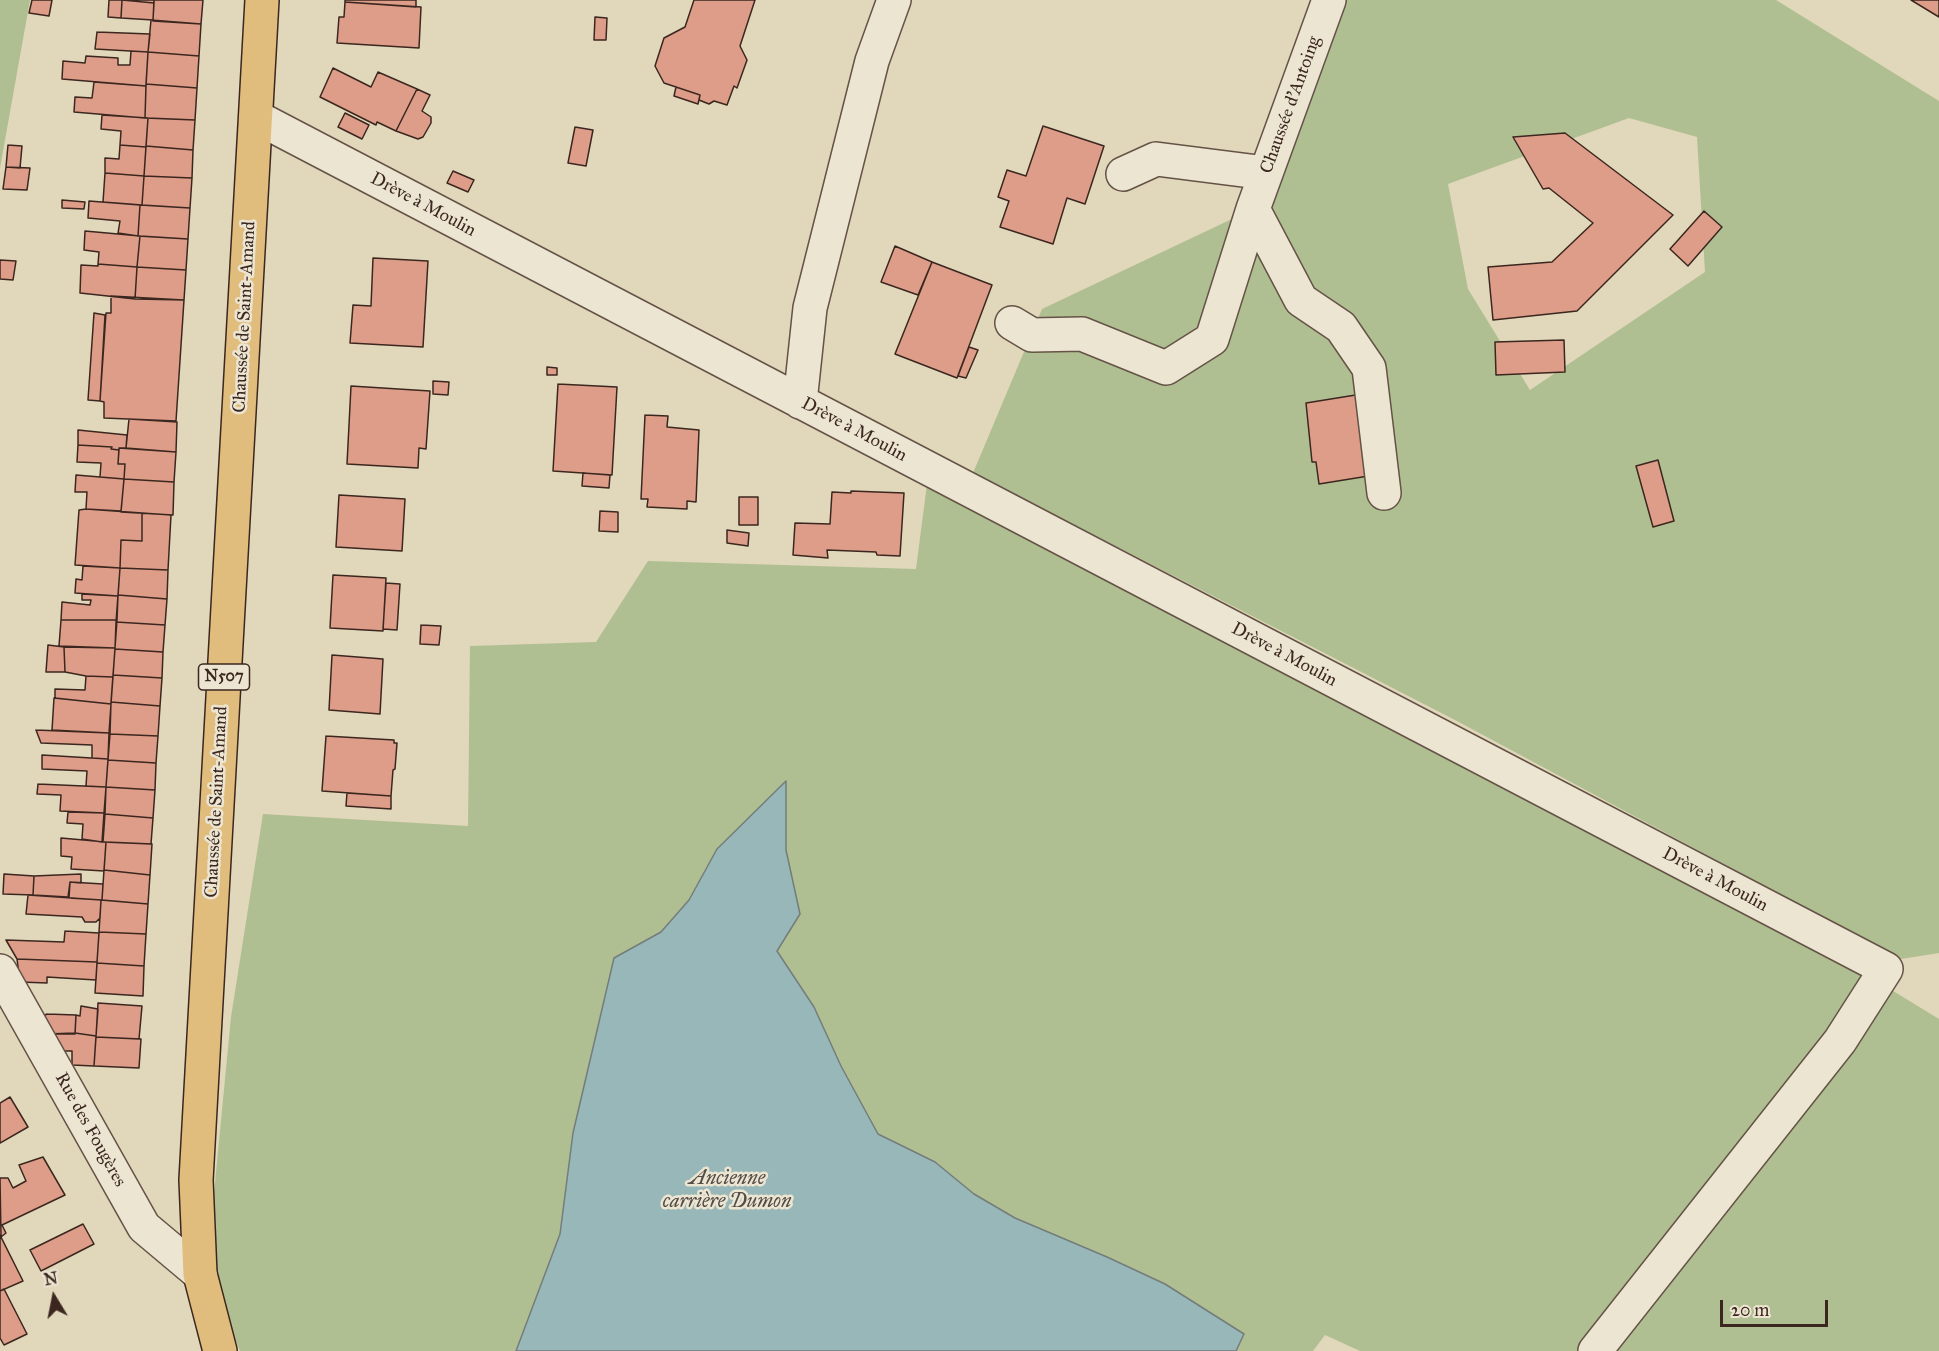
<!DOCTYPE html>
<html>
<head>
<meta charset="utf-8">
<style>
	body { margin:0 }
	#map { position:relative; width:1939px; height:1351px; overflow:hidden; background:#e1d7ba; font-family:"IM FELL Great Primer",serif }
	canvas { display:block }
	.north { position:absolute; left:24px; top:1267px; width:60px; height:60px; -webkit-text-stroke:4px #ece5d2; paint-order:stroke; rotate:350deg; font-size:16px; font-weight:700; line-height:24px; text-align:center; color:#3b271f }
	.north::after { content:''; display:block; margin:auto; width:21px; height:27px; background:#3b271f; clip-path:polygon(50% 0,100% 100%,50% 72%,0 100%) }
	.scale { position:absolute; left:1720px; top:1300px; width:108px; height:27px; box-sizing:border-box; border:3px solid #3b271f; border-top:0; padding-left:8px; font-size:18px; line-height:21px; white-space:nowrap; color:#3b271f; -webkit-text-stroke:4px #ece5d2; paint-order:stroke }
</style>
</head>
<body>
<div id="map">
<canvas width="1939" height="1351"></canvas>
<div class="north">N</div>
<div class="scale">20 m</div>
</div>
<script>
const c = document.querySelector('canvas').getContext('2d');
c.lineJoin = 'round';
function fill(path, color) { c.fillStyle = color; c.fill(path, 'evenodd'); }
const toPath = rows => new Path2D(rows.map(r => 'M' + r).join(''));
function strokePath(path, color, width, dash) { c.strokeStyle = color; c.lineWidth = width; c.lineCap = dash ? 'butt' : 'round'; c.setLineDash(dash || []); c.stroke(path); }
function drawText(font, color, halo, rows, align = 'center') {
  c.font = font + ' "IM FELL Great Primer",serif'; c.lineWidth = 5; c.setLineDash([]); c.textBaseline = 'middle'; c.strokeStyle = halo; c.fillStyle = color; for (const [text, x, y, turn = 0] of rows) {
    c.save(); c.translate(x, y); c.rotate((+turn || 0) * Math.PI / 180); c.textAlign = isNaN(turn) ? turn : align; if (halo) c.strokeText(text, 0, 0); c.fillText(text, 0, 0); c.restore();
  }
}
const green = toPath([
	[0,0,30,0,0,168],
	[1329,0,1776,0,1939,101,1939,953,1901,959,1455,720,973,473,1042,309,1253,209],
	[1629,118,1697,137,1705,272,1530,390,1468,289,1448,184],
	[927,484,1867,975,1939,1019,1939,1351,1360,1351,1325,1335,1313,1351,1236,1351,1244,1334,1165,1284,1107,1257,1015,1218,974,1194,935,1162,878,1134,841,1066,814,1007,777,951,800,914,786,850,786,782,717,849,689,900,661,932,614,958,573,1133,560,1234,516,1351,240,1351,223,1311,211,1224,231,1017,263,814,468,826,470,646,596,642,648,561,916,569]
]);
const water = toPath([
	[786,781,786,850,800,914,777,951,814,1007,841,1066,878,1134,935,1162,974,1194,1015,1218,1107,1257,1165,1284,1244,1334,1236,1351,516,1351,560,1234,573,1133,614,958,661,932,689,900,717,849,786,781]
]);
const building = toPath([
	[32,0,52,0,49,16,29,13,32,0],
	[109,0,154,0,154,3,122,0,121,18,108,17,109,0],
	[122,0,154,3,153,20,121,18,122,0],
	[154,0,203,0,201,24,153,21,154,0],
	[345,0,416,0,416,7,345,2,345,0],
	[694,0,755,0,740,46,747,60,737,88,734,86,727,105,714,101,709,104,699,100,700,95,664,83,655,66,664,38,685,27,694,0],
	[1911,0,1939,0,1939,17,1911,0],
	[345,2,421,7,419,48,337,43,339,17,344,17,345,2],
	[595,17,607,18,606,40,594,40,595,17],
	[151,20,201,24,199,56,148,52,151,20],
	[97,32,150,34,148,52,95,49,97,32],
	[131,51,148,52,146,86,62,79,63,61,85,63,86,56,118,58,118,65,130,65,131,51],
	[148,52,199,56,197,88,146,84,148,52],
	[333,68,371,87,378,72,417,89,396,131,377,122,376,125,320,97,333,68],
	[94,82,146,86,145,118,74,112,75,97,92,98,94,82],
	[146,84,197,88,195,120,145,118,146,84],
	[676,87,700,95,698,104,674,96,676,87],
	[417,89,430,95,422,111,431,117,431,123,423,137,418,139,396,131,417,89],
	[345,113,369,125,362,139,338,127,345,113],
	[102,115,148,118,146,147,120,145,121,131,101,129,102,115],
	[148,118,195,120,193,150,146,146,148,118],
	[1043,126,1104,146,1085,204,1067,198,1053,244,1000,227,1009,201,998,197,1007,170,1026,176,1043,126],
	[575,127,593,130,586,166,568,163,575,127],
	[1565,133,1673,215,1577,311,1493,320,1488,267,1552,262,1593,223,1549,188,1543,189,1513,137,1565,133],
	[8,145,22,146,20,168,6,167,8,145],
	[120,145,146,147,144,176,105,173,105,158,119,159,120,145],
	[146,146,193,150,192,178,144,176,146,146],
	[6,167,30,168,27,190,3,189,6,167],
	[453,171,474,180,468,192,447,183,453,171],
	[105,173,144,176,142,205,103,202,105,173],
	[144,176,192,178,190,208,142,205,144,176],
	[62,200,85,202,84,209,62,208,62,200],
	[89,201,140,205,138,236,118,233,120,221,88,218,89,201],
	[140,205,190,208,188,239,138,236,140,205],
	[1704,211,1722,227,1688,266,1670,249,1704,211],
	[85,231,140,236,137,267,98,264,99,252,84,250,85,231],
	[140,236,188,239,186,270,137,267,140,236],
	[895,246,932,262,918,295,881,282,895,246],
	[373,258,428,261,423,347,350,343,353,305,371,306,373,258],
	[0,260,16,261,13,280,0,279,0,260],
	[932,262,992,285,957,378,895,354,932,262],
	[98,264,137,267,135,299,80,293,81,265,98,266,98,264],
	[137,267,186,270,184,300,135,299,137,267],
	[111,296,184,300,176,421,104,418,104,402,100,401,106,313,111,313,111,296],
	[94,313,105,315,100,401,88,400,94,313],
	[1564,340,1565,372,1496,375,1495,342,1564,340],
	[969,347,978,350,966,378,958,376,969,347],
	[547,367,557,368,557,375,547,375,547,367],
	[433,381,449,382,448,395,433,394,433,381],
	[558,384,617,387,612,475,553,471,558,384],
	[351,386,430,391,426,449,419,448,418,468,347,464,351,386],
	[1368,393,1381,474,1319,484,1316,462,1312,462,1306,403,1368,393],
	[645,415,668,416,667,427,699,430,696,502,687,501,687,509,647,507,648,499,641,499,645,415],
	[129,419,177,422,176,452,126,448,129,419],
	[78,430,127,435,126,448,119,448,119,450,111,449,112,447,78,445,78,430],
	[78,445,112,447,111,449,119,450,118,464,125,464,124,479,100,477,101,463,77,462,78,445],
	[119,448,176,452,174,482,124,479,125,464,118,464,119,448],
	[1658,460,1674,521,1653,527,1636,466,1658,460],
	[583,473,610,475,609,488,582,486,583,473],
	[76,475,124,479,121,511,86,509,87,492,75,492,76,475],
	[124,479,174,482,173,515,121,512,124,479],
	[851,491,904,493,900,556,877,555,876,552,827,550,828,558,793,555,795,523,830,524,832,492,851,493,851,491],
	[339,495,405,499,402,551,336,547,339,495],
	[739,497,758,497,758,525,739,525,739,497],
	[86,509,142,513,142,541,121,540,120,568,75,565,79,510,86,509],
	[600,511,618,512,618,532,599,531,600,511],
	[142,513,171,515,168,570,120,568,121,540,142,541,142,513],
	[727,530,749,533,748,546,727,543,727,530],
	[83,566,120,568,118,596,75,593,76,579,82,580,83,566],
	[120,568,168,570,167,599,118,595,120,568],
	[333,575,386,578,383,631,330,628,333,575],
	[386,583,400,584,397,630,383,629,386,583],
	[82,594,118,596,117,620,61,620,62,602,90,605,91,600,82,600,82,594],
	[118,595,167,599,165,625,116,622,118,595],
	[61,620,117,620,115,648,59,646,61,620],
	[116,622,165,625,163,652,115,649,116,622],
	[421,625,441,626,439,645,420,644,421,625],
	[48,645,64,647,65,672,46,672,48,645],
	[64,647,115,648,113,677,86,676,65,672,64,647],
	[115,649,163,652,162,678,113,675,115,649],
	[332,655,383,659,380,714,329,710,332,655],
	[113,675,162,678,160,706,111,702,113,675],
	[86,676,113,677,111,704,55,698,55,689,85,690,86,676],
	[54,698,111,704,109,733,52,730,54,698],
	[111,702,160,706,158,736,110,734,111,702],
	[36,730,109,733,108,759,92,758,92,745,41,743,36,730],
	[110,734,158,736,156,763,108,760,110,734],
	[326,736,394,740,394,743,397,743,395,769,393,770,391,796,322,791,326,736],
	[42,755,108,759,106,787,86,786,87,771,42,769,42,755],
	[108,760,156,763,155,790,106,787,108,760],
	[38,784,106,787,104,813,60,811,61,795,37,794,38,784],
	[106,787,155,790,153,818,105,814,106,787],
	[347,793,391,796,391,809,346,806,347,793],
	[68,812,104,813,102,842,82,839,83,824,67,823,68,812],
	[105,814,153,818,151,844,103,842,105,814],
	[61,838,106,842,104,871,71,869,72,857,61,856,61,838],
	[106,842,152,844,150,875,104,870,106,842],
	[104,870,150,875,148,904,102,900,104,870],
	[4,874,34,876,33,895,3,894,4,874],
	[81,874,81,883,70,882,68,897,33,895,34,876,81,874],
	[70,882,103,884,102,900,69,898,70,882],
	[28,895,101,900,100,918,96,922,85,922,82,917,26,914,28,895],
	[101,900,148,904,146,934,99,932,101,900],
	[65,931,99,933,97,962,17,959,6,940,64,942,65,931],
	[99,932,146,934,144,966,97,963,99,932],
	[17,959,97,962,96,980,47,977,47,983,20,982,17,959],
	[97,963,144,966,143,996,95,993,97,963],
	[98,1003,142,1006,139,1039,96,1037,98,1003],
	[81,1006,98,1009,96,1036,75,1033,76,1015,80,1016,81,1006],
	[47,1014,76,1015,75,1034,47,1034,38,1019,47,1014],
	[75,1033,96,1036,94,1066,72,1065,72,1051,55,1051,47,1034,75,1033],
	[96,1037,141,1039,139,1068,94,1066,96,1037],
	[10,1097,28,1127,0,1143,0,1103,10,1097],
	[43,1157,65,1195,2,1225,6,1233,1,1237,0,1178,8,1178,13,1188,26,1181,19,1165,43,1157],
	[83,1224,94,1244,41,1271,30,1250,83,1224],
	[0,1235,23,1281,0,1291,0,1235],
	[4,1289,27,1334,4,1345,0,1338,0,1291,4,1289]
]);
const minor = toPath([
	[1329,0,1253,209,1301,300,1341,327,1369,368,1384,493],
	[256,117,1886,969,1840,1041,1595,1351],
	[1123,174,1156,159,1266,173],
	[1012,323,1032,335,1082,334,1166,368,1212,339,1253,209],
	[800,402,810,308,872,61,894,0],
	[0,971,144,1227,200,1274]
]);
const major = toPath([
	[220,1351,200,1274,196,1180,262,0]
]);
const shields = [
	[224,677,51]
];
const shieldNames = [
	["N507",224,677]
];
const streetNames = [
	["Chaussée d'Antoing",1291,105,-70],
	["Drève à Moulin",423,205,28],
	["Chaussée de Saint-Amand",245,317,-87],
	["Drève à Moulin",854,430,28],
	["Drève à Moulin",1284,655,28],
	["Chaussée de Saint-Amand",217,802,-87],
	["Drève à Moulin",1715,880,28],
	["Rue des Fougères",90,1130,61]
];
const waterNames = [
	["Ancienne",727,1179],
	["carrière Dumon",727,1202]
];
fill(green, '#b0bf92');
fill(water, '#98b7b9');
strokePath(water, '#737d7b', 1.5);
fill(building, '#de9d89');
strokePath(building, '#3b271f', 1.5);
strokePath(minor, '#645346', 36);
strokePath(major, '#3b271f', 36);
strokePath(minor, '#ece5d2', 33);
strokePath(major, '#e0bc7d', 33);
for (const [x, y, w] of shields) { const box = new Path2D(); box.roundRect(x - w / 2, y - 13, w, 26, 4.5); c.fillStyle = '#ece5d2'; c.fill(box); strokePath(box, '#3b271f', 1.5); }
drawText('bold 16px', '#3b271f', null, shieldNames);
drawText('18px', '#3b271f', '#ece5d2', streetNames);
drawText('italic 20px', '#524b46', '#ece5d2', waterNames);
</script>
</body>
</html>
